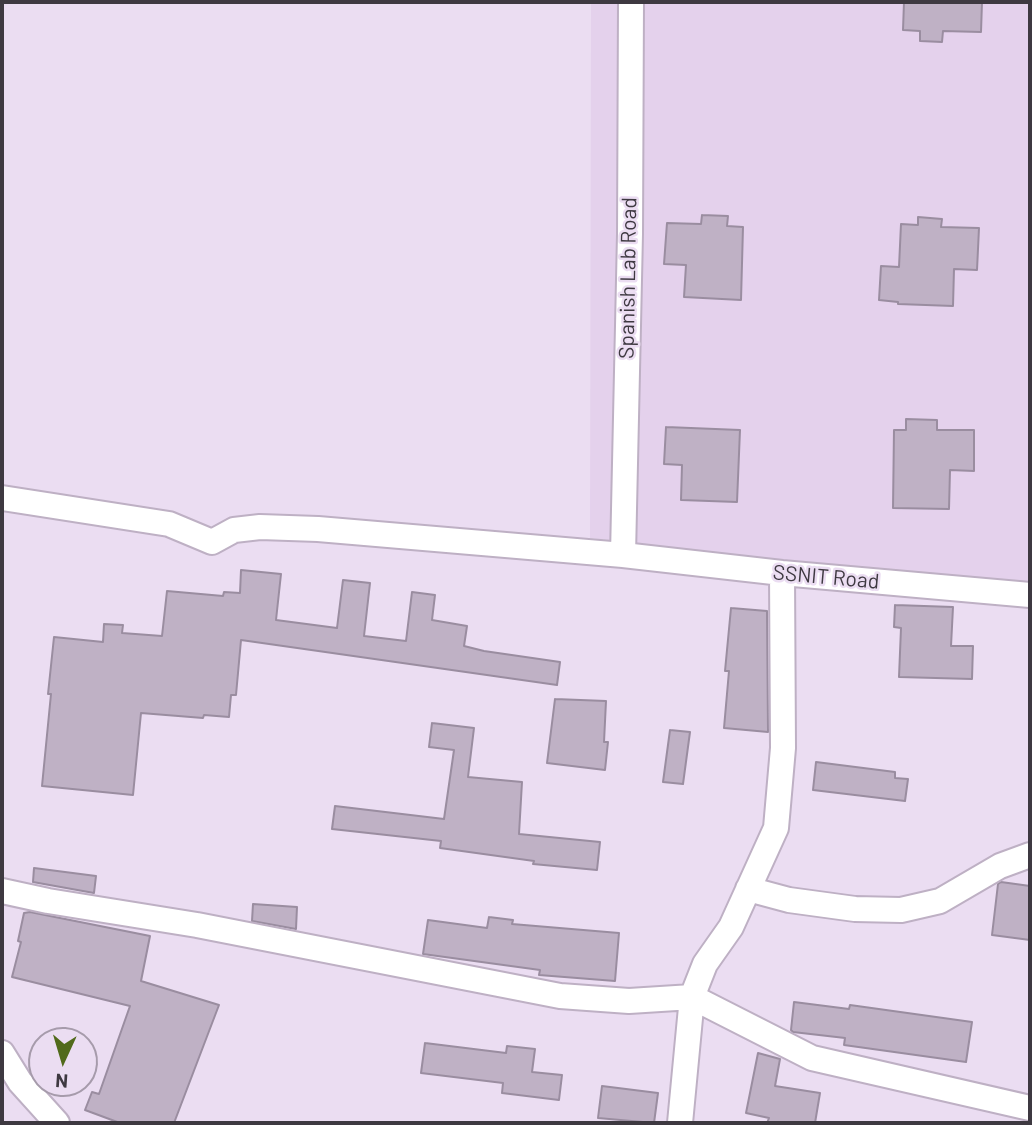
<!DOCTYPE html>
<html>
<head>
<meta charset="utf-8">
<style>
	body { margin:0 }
	#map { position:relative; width:1032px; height:1125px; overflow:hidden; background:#ebddf2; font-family:Barlow,sans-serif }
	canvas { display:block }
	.frame { position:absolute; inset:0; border:4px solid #3e3941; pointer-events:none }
	.north { position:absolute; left:28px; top:1027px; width:70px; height:70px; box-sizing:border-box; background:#ebddf2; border:2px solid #a69bab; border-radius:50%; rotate:184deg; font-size:19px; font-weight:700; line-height:28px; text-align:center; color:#3e3941 }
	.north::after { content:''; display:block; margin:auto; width:24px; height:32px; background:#516a1b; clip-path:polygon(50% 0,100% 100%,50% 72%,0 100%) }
</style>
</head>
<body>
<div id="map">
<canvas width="1032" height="1125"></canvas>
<div class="frame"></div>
<div class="north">N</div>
</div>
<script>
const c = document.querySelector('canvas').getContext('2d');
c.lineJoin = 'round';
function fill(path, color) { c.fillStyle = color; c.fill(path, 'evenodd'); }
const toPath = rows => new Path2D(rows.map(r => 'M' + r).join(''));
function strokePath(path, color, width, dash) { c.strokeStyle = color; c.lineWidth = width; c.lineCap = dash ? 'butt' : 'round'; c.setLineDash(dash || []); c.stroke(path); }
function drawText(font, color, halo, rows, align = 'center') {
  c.font = font + ' Barlow,sans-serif'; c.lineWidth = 5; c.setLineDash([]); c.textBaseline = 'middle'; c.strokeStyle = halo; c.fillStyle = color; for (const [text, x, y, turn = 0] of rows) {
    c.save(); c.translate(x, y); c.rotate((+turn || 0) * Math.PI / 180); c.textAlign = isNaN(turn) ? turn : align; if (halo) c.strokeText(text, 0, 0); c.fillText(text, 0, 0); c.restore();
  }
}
const built = toPath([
	[591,2,1030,2,1030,589,590,538]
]);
const building = toPath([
	[904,2,982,2,981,32,943,31,942,42,920,41,920,31,903,30,904,2],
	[702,215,728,216,727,226,743,227,741,300,684,297,686,265,664,264,667,223,701,224,702,215],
	[918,217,942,219,941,227,979,228,977,270,954,269,953,306,898,304,898,302,879,300,881,266,899,267,901,224,918,225,918,217],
	[906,419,937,420,937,430,974,430,974,471,950,470,949,509,893,508,894,430,906,430,906,419],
	[666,427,740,430,737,502,681,500,682,465,664,464,666,427],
	[241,570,281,574,276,620,337,628,343,580,370,583,364,636,406,641,412,592,435,595,432,620,467,626,464,646,484,651,560,662,557,685,241,640,236,695,231,695,229,717,204,715,203,718,141,713,133,795,42,786,51,694,48,694,54,637,103,642,104,624,123,625,122,633,162,636,167,591,223,596,224,592,240,593,241,570],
	[895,605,953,607,951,646,973,646,972,679,899,677,901,628,894,627,895,605],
	[731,608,767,611,768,732,724,728,729,671,725,671,731,608],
	[555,699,606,701,604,742,608,742,605,770,547,763,555,699],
	[432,723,474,728,468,777,522,782,519,834,600,842,597,870,533,864,534,861,440,848,441,841,332,829,335,806,444,819,454,750,429,747,432,723],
	[670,730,690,732,683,784,663,782,670,730],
	[816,762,895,772,895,778,908,779,905,801,813,790,816,762],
	[34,868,96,876,94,893,33,882,34,868],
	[1001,882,1030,886,1030,940,992,935,998,884,1001,882],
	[253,904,297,907,296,929,252,921,253,904],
	[30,912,150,936,141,981,219,1005,174,1123,120,1123,85,1110,92,1092,99,1094,130,1006,12,977,21,942,18,941,24,913,30,912],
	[489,917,513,920,512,924,619,933,615,981,539,975,540,970,423,954,428,920,487,928,489,917],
	[794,1002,849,1009,850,1005,972,1022,966,1062,844,1045,845,1038,793,1032,791,1030,794,1002],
	[425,1043,506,1053,507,1046,535,1049,532,1072,562,1075,559,1100,502,1093,503,1083,421,1073,425,1043],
	[758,1053,780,1059,775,1086,820,1093,815,1123,767,1123,769,1118,746,1113,758,1053],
	[602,1086,658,1093,654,1123,598,1118,602,1086]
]);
const minor = toPath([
	[2,498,169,524,212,542,234,530,260,527,318,529,623,555,782,573,1030,595],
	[623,555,630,234,631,2],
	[748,889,789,900,855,909,901,910,940,901,1000,866,1030,855],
	[2,891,48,901,197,925,560,996,629,1001,692,997,812,1058,1030,1108],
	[2,1053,20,1082,57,1123],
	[680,1123,692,997,705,964,731,927,776,828,783,748,782,573]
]);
const streetNames = [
	["Spanish Lab Road",628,278,-89],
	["SSNIT Road",826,577,5]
];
fill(built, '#e4d1ec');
fill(building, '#bfb1c5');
strokePath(building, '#9a8da0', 2);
strokePath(minor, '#beb0c4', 28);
strokePath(minor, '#fff', 24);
drawText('21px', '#3e3941', '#ebddf2', streetNames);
</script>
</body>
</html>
